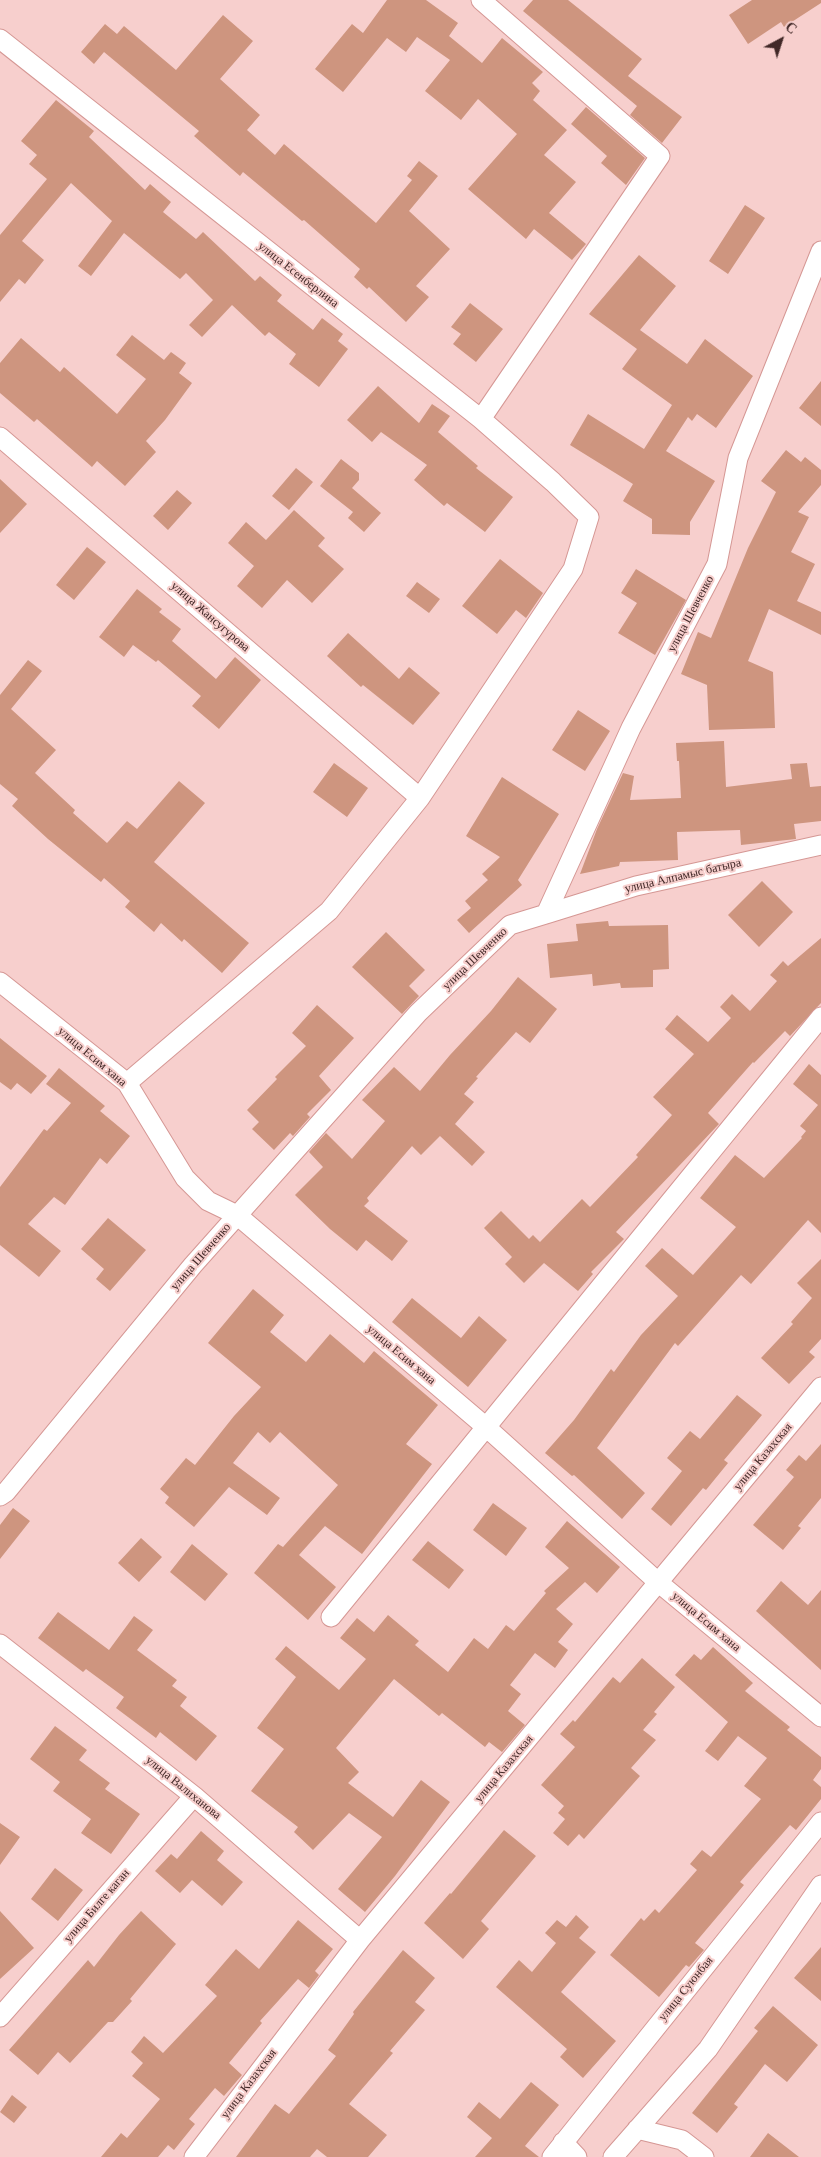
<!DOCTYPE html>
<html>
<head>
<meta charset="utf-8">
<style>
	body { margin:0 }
	#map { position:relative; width:821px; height:2157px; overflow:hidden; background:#f7cfcd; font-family:"Times New Roman",serif }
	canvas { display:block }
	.north { position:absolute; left:756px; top:15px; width:50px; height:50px; -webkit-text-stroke:4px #f7cfcd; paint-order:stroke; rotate:40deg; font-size:14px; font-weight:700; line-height:20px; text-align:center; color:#412827 }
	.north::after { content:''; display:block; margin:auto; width:18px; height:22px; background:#412827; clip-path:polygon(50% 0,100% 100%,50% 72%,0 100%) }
</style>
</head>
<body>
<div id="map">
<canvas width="821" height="2157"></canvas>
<div class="north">С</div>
</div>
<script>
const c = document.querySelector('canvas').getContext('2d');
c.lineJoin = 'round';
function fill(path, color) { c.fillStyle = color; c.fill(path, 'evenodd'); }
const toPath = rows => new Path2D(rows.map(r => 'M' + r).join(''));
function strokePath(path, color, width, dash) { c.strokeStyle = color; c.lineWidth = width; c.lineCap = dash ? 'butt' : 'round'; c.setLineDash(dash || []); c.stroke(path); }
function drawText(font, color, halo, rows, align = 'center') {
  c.font = font + ' "Times New Roman",serif'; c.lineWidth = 4; c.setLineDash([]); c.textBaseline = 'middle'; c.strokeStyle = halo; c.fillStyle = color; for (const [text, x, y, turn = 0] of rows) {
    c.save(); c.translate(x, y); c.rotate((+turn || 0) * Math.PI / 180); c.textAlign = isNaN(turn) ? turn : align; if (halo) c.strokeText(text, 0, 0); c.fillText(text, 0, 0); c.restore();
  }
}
const building = toPath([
	[387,0,426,0,458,23,449,36,482,63,502,38,543,72,532,83,540,91,533,100,567,130,544,155,576,182,549,213,586,244,572,260,534,229,526,239,468,189,517,134,478,99,461,120,425,91,450,60,417,37,406,52,387,38,343,92,315,69,352,24,363,33],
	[533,0,568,0,642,59,628,76,682,117,662,143,630,115,637,106,523,11],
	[752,0,821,0,821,3,784,27,781,22,748,44,729,15],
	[223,15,253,41,220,79,260,115,247,130,275,155,284,144,376,223,412,180,407,176,419,161,438,176,409,211,450,249,416,286,429,297,406,322,369,287,367,289,354,277,360,269,304,220,302,221,243,172,240,176,194,136,199,131,104,52,94,64,81,52,105,24,117,34,124,26,176,70],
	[56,100,94,131,89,137,145,190,150,184,171,202,163,212,196,239,203,232,255,281,260,276,282,295,277,301,313,330,322,318,343,334,338,341,348,349,319,387,289,364,296,354,269,332,265,336,232,305,202,337,189,325,213,300,186,273,180,279,124,233,91,276,78,266,112,221,71,183,22,241,44,260,25,284,19,279,0,302,0,235,47,179,29,164,37,155,21,141],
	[586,107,645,158,626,185,601,163,607,156,571,124],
	[745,205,765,218,728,274,709,261],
	[639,255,676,286,640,330,687,364,705,339,753,376,716,428,697,414,692,421,688,417,666,451,715,481,690,522,690,535,652,534,652,519,623,501,633,484,570,445,588,414,644,449,672,405,622,369,637,349,589,314],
	[470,303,503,329,476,362,453,344,461,334,451,327],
	[132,335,164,360,171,352,186,363,179,373,192,383,165,420,146,441,156,452,125,486,97,461,92,467,37,419,34,422,0,393,0,363,21,338,60,372,64,367,117,414,146,379,116,355],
	[821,381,821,426,799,408],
	[378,386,419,423,432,404,450,416,438,432,478,466,476,468,513,497,485,532,447,503,444,506,414,480,427,465,381,432,372,442,347,420],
	[786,450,801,462,805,457,821,470,821,485,798,512,809,517,791,552,815,564,797,601,821,612,821,635,769,609,748,661,773,672,775,728,709,730,707,685,681,674,698,632,711,638,748,548,776,492,761,481],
	[341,459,359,473,359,480,352,488,381,513,364,532,348,518,353,512,320,486],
	[296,468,313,482,289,510,272,496],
	[0,479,27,504,0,533],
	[177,490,192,503,168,530,153,516],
	[294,510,325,538,318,546,344,569,312,603,287,580,262,608,237,586,254,566,228,543,246,522,266,540],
	[87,547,106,562,74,600,56,585],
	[500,559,543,593,526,618,516,610,497,634,462,606],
	[636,569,686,600,655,655,618,633,637,603,621,593],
	[417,582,440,599,429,613,406,596],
	[137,589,162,609,159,612,181,629,172,641,216,679,235,657,261,680,219,729,192,706,201,696,158,660,156,662,133,645,124,657,99,637],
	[348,633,399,679,409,667,440,693,413,725,363,685,361,687,327,656],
	[28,660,42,671,11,709,56,750,35,773,75,810,73,813,107,843,127,821,137,829,179,781,205,803,154,862,249,943,222,973,184,939,182,942,161,923,154,932,125,907,130,901,104,878,101,882,48,839,12,806,18,799,0,784,0,695],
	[578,710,610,731,585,771,552,750],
	[724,741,726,787,792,779,790,764,807,763,810,787,821,786,821,821,794,824,796,839,741,845,740,830,677,832,678,860,620,862,619,866,580,874,597,829,623,773,634,776,630,800,681,798,679,761,677,761,676,743],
	[334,763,368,788,347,817,313,792],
	[502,777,559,814,518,880,522,885,469,933,457,920,471,908,465,901,488,880,482,874,500,857,466,836],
	[762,881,793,912,759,947,728,915],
	[608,921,609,926,668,925,669,969,653,970,653,987,621,988,620,983,593,986,592,974,550,978,547,944,578,941,576,924],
	[386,932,425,970,409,986,419,996,402,1014,352,967],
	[821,938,821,1003,790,1036,785,1031,754,1063,753,1062,708,1113,719,1124,616,1232,624,1239,591,1272,593,1274,578,1291,544,1263,524,1283,505,1264,512,1257,484,1228,501,1211,529,1239,533,1235,540,1242,582,1199,590,1207,638,1157,636,1155,672,1115,653,1097,694,1054,665,1029,677,1015,708,1042,731,1018,720,1007,732,994,750,1011,777,981,770,975,783,961,788,966],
	[518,977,557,1009,530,1043,516,1032,476,1077,478,1078,464,1094,474,1102,455,1124,485,1152,472,1166,440,1136,421,1155,412,1146,367,1198,369,1201,364,1206,408,1241,392,1261,366,1240,357,1251,330,1229,295,1195,323,1167,309,1152,326,1133,352,1159,385,1121,362,1100,394,1067,420,1091,450,1055,491,1011],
	[317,1005,354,1038,319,1076,331,1090,307,1114,310,1117,293,1136,290,1133,274,1150,252,1129,259,1122,247,1110,277,1079,275,1077,306,1046,292,1033],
	[0,1038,47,1076,31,1094,17,1083,11,1090,0,1082],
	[809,1064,821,1075,821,1233,808,1220,751,1284,741,1275,678,1346,675,1343,597,1448,645,1493,622,1519,574,1475,572,1476,545,1453,574,1420,611,1369,614,1372,641,1335,678,1296,645,1266,662,1248,693,1275,736,1227,700,1198,735,1155,764,1178,802,1138,801,1137,806,1131,800,1126,818,1105,793,1084],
	[59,1068,105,1106,100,1111,130,1136,107,1164,100,1158,65,1205,54,1197,28,1224,61,1251,39,1277,0,1245,0,1187,44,1129,47,1131,71,1103,46,1084],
	[108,1218,146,1250,110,1291,96,1279,104,1269,81,1249],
	[821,1259,821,1339,809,1352,815,1357,789,1384,761,1358,793,1324,791,1322,812,1298,797,1283],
	[253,1289,284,1315,270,1332,306,1362,330,1334,364,1363,374,1351,438,1405,406,1444,432,1464,362,1554,325,1526,299,1555,336,1587,308,1620,254,1573,278,1544,283,1547,338,1485,280,1432,270,1443,258,1432,233,1463,280,1498,267,1515,229,1487,194,1527,165,1503,169,1497,160,1489,186,1458,195,1465,234,1416,261,1387,208,1343],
	[412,1298,461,1338,479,1316,507,1340,468,1387,392,1322],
	[737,1395,762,1415,724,1460,728,1463,706,1490,703,1488,671,1526,651,1509,682,1471,667,1458,690,1431,700,1439],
	[821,1444,821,1498,798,1526,801,1528,783,1550,753,1525,794,1477,786,1470,799,1455,806,1461],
	[493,1503,527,1528,506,1556,473,1530],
	[13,1508,30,1521,0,1559,0,1525],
	[567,1521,620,1567,597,1593,585,1582,556,1609,573,1624,558,1642,568,1650,555,1668,535,1653,510,1685,521,1694,508,1711,525,1725,502,1752,489,1742,485,1747,442,1713,439,1716,394,1679,336,1748,359,1772,348,1783,393,1817,421,1780,450,1802,395,1876,365,1912,338,1889,382,1837,349,1813,313,1850,294,1832,298,1827,251,1791,284,1749,257,1728,296,1677,275,1659,286,1646,339,1690,366,1659,340,1638,357,1618,374,1632,388,1615,419,1641,415,1645,448,1672,474,1638,488,1649,506,1625,514,1631,546,1593,544,1591,569,1568,545,1547],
	[141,1538,162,1557,139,1582,118,1563],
	[428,1541,464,1570,449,1589,412,1560],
	[192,1544,228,1574,205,1601,170,1572],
	[781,1581,808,1605,821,1590,821,1670,756,1611],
	[58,1612,109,1650,134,1616,153,1630,137,1650,177,1680,172,1686,187,1697,180,1706,217,1736,196,1761,160,1732,156,1738,116,1708,124,1697,86,1669,83,1672,38,1638],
	[713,1647,753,1683,745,1691,790,1727,787,1730,821,1757,821,1769,813,1780,821,1787,821,1799,796,1830,790,1825,740,1882,744,1885,695,1943,704,1950,689,1967,686,1965,659,1997,610,1955,641,1918,644,1921,655,1909,659,1913,697,1870,690,1864,702,1850,711,1857,761,1799,744,1786,767,1758,738,1736,718,1761,705,1751,728,1722,675,1675,694,1654,701,1660],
	[642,1658,675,1687,654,1712,657,1714,643,1730,656,1740,631,1768,640,1776,584,1839,579,1834,568,1846,553,1833,565,1819,558,1813,564,1806,541,1785,575,1747,560,1734,573,1720,575,1722,613,1677,620,1683],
	[55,1726,87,1750,79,1760,110,1783,105,1789,140,1814,111,1854,81,1833,91,1819,53,1791,60,1782,30,1759],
	[0,1823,20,1837,0,1865],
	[504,1830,536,1856,481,1921,489,1929,463,1959,424,1923,450,1893,451,1894],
	[201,1831,224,1851,217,1860,243,1882,222,1906,192,1880,180,1893,155,1871,171,1854,177,1859],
	[55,1868,83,1890,58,1921,31,1899],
	[0,1911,34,1948,0,1979],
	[141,1911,176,1944,130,1999,132,2001,113,2022,108,2022,70,2063,58,2052,38,2075,9,2050,88,1960,94,1967,119,1935],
	[576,1915,589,1927,579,1938,596,1952,561,1992,616,2041,583,2078,560,2057,567,2049,496,1987,519,1960,532,1972,556,1943,545,1933,557,1920,566,1927],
	[298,1920,333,1949,315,1971,319,1975,309,1988,298,1979,260,2021,262,2023,229,2063,242,2075,224,2096,215,2088,189,2119,195,2124,174,2150,168,2145,158,2157,101,2157,121,2133,127,2138,160,2099,132,2076,143,2063,131,2052,144,2036,163,2053,217,1996,205,1985,236,1949,259,1969],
	[821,1947,821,2001,794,1978],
	[403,1950,435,1978,415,2002,425,2010,390,2051,393,2053,349,2104,387,2135,368,2157,327,2157,317,2149,310,2157,236,2157,275,2104,289,2114,336,2056,328,2050,354,2014,353,2012],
	[773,2006,818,2045,787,2082,765,2064,734,2104,738,2107,717,2133,692,2113,758,2031,754,2028],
	[531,2082,559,2105,525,2146,539,2157,475,2157,492,2138,467,2117,479,2102,500,2119],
	[12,2095,27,2107,14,2123,0,2112],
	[768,2133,799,2157,750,2157]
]);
const minor = toPath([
	[0,39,481,419,553,482,589,517,573,569,420,798,329,911,127,1083],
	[481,419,660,156,481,0],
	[0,437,420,798],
	[546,914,636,886,821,845],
	[0,982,127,1083,185,1178,208,1201,237,1215,486,1427,659,1583,821,1717],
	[0,1496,6,1492,193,1265,418,1013,510,925,546,914,631,728,717,564,738,458,821,251],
	[331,1617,821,1017],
	[0,1644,194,1796,360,1940],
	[0,2017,194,1796],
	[637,2129,682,2140,704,2157],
	[563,2142,577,2157],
	[194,2157,360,1940,821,1387],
	[552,2157,821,1822],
	[613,2157,708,2049,821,1885]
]);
const streetNames = [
	["улица Есенберлина",298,275,38],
	["улица Шевченко",691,614,-62],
	["улица Жансугурова",210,617,41],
	["улица Алпамыс батыра",683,876,-13],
	["улица Шевченко",475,959,-44],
	["улица Есим хана",92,1057,40],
	["улица Шевченко",201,1257,-49],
	["улица Есим хана",401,1355,40],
	["улица Казахская",763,1457,-50],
	["улица Есим хана",706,1622,40],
	["улица Казахская",504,1769,-50],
	["улица Валиханова",183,1788,39],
	["улица Билге каган",97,1906,-49],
	["улица Суюнбая",686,1989,-51],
	["улица Казахская",249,2084,-53]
];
fill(building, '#ce957f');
strokePath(minor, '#d59794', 21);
strokePath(minor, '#fff', 19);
drawText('12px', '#412827', '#f7cfcd', streetNames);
</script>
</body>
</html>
